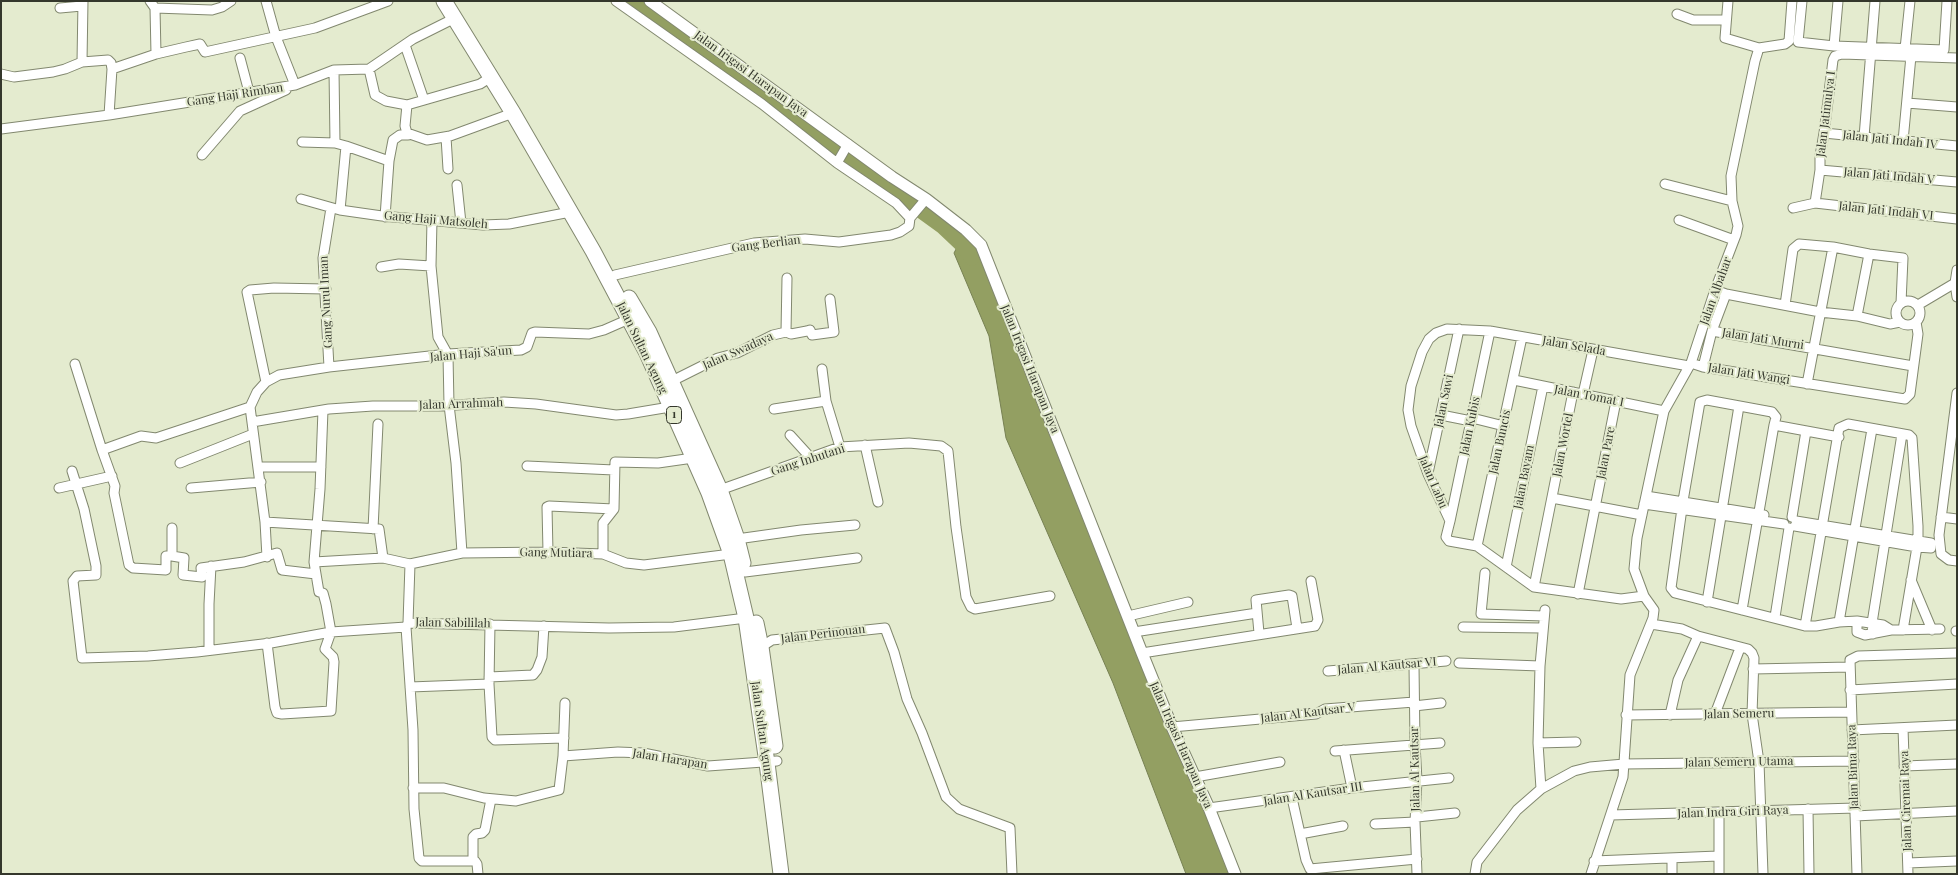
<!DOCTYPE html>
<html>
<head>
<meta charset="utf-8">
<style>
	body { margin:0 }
	#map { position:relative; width:1958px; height:875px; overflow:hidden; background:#e4ebcf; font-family:"Playfair Display",serif }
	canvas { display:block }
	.frame { position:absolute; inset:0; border:2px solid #34372c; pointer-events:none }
</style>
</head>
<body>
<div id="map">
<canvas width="1958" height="875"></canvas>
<div class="frame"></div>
</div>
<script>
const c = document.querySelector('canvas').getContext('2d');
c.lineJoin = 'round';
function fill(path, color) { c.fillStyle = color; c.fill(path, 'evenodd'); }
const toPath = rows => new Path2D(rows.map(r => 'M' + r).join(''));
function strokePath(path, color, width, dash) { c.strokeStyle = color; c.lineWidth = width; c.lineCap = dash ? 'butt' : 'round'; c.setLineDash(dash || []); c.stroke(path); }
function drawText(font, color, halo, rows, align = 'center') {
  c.font = font + ' "Playfair Display",serif'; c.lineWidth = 4; c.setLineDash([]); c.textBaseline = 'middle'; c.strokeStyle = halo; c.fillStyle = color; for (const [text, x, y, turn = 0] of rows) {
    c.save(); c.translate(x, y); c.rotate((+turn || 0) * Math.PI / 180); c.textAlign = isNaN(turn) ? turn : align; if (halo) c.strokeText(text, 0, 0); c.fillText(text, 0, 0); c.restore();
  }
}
const water = toPath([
	[966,230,978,242,1234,874,1186,874,1113,683,1006,438,989,336,954,253,966,230]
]);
const river = toPath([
	[631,1,943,227,961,244,972,258]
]);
const minor = toPath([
	[150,1,155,8,156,54],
	[266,1,276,37,295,85],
	[616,1,762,104,837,163,896,203,910,218],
	[1728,1,1725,38,1759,48],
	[1802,1,1798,42,1834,46,1944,50,1947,1],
	[60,8,82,6],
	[155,8,212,10,222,7,231,1],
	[1677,14,1693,20,1725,20],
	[405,45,424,100],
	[1834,46,1838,1],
	[1905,49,1910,1],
	[240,58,249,92],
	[82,62,83,1],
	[112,69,156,54,186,47,200,44,205,52,315,28,388,1],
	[369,69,375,95,386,101,407,105,480,84,491,77],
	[334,70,335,143],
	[1,74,14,77,53,72,65,69,82,62,108,60,111,63,112,69,109,115],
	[1907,103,1957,107],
	[407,105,405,126,407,133,427,140,450,136,513,113],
	[1,129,109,115,295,85,334,70,369,69,413,39,455,18],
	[1824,133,1957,146],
	[446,137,448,169],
	[1864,137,1875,1],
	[1903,141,1911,56],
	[302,142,335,143,346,146,340,210],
	[346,146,389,161],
	[202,155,240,111,286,90],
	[837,163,848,144],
	[1820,170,1957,182],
	[1665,184,1732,201],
	[457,185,461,223],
	[301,199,340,210,382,216,483,225,509,224,570,212],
	[1815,203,1820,170,1820,156,1824,133,1833,60,1835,56,1842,54,1957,58],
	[1793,208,1815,203,1957,219],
	[385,217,389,161,393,140,400,135,408,135],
	[910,218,926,199],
	[1679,220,1734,240],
	[431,266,438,337,448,355,449,405,456,463,462,553],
	[381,267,399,264,431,266,432,220],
	[615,275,754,243,805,239,839,242,891,235,900,232,909,226,910,218],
	[1955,283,1957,297],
	[1715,290,1726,294,1820,312,1857,316,1890,324,1900,322],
	'1896 313a12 12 0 1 1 24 0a12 12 0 1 1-24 0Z',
	[1785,305,1793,249,1799,244,1833,247,1869,254,1903,258,1901,303],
	[1918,305,1955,283,1957,270],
	[1857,316,1869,254],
	[1712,331,1913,366],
	[786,332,787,278],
	[1691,363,1703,367,1905,399,1910,394,1918,334,1916,322],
	[75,364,102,450,141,436,156,438,250,407],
	[329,367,323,258,331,208],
	[1703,367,1712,331,1726,294],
	[822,369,826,401,840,447],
	[1514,380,1664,411],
	[672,381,718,358,737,353,773,335,786,332,791,334,807,331,810,330,812,335,834,332,830,299],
	[266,382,247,292,250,290,274,288,326,289],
	[1807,384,1833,247],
	[1957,393,1939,535,1941,554,1949,560,1957,561],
	[1583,394,1593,350],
	[774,409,826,401],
	[1441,415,1471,421],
	[1472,418,1504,426],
	[252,422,329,409,373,406,440,406,504,402,536,404,616,415,628,414,670,407],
	[790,435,810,457],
	[1839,437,1774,425,1776,417,1772,412,1707,400,1700,402,1683,501,1671,588,1675,593,1805,626,1816,626,1839,622,1857,621,1883,625,1891,630],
	[865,445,878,502],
	[102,450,115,486,114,493,129,565,133,568,166,570,166,556,172,556],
	[180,463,253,434],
	[527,466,614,470],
	[259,467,321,467],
	[72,471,84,509,96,566,96,575,77,576,73,581,82,658,148,656,197,652,271,643,331,632,406,627,408,623,609,628,674,627,746,618],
	[1428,473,1459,329],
	[59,488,112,476],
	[191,488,261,482],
	[717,491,840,447,909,443,941,446,948,451,956,527,966,597,971,607,975,609,1050,596],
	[1646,496,1764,515],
	[1552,498,1642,515],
	[1644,504,1784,524],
	[1792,517,1806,431],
	[1941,517,1957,519],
	[1450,521,1490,331],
	[265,522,379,529,383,558],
	[1795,526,1917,547,1931,548,1931,543,1796,521],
	[172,528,172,556,184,558,183,575,202,577,201,568,244,562,277,553,282,570,316,574],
	[373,529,378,424],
	[737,539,801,530,855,525],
	[1477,546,1522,337],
	[548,552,547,507,549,506,614,509],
	[603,554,603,523,614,509,615,462,658,463,693,458],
	[267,557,265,522,250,407,257,392,266,382,279,375,329,367,448,354,521,350,527,347,532,333,535,332,589,334,604,330,629,319],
	[314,562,383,558,410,564,462,553,548,552,603,554,626,563,644,565,731,554],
	[1506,567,1543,386],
	[745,572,857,558],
	[1485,573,1481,614,1544,616],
	[1911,580,1932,630],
	[1534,587,1573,392],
	[1578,594,1616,401],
	[1644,596,1621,599,1534,587,1477,546,1449,541,1446,537,1450,521,1428,474,1411,426,1408,410,1411,386,1422,352,1429,339,1436,333,1447,329,1490,331,1689,366],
	[1707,602,1739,406],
	[1742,610,1774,425],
	[1128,616,1188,602],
	[1775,617,1789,528],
	[1857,621,1857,632,1865,635,1891,630,1940,629],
	[1839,622,1872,429],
	[408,623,410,564],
	[490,624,489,684,492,737,495,740,564,738],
	[1651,624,1682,629,1698,636,1748,649,1752,653,1754,658,1752,714,1759,762,1763,874],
	[1805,626,1839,428,1848,424,1909,435,1912,438,1918,526,1918,541,1903,630],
	[406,627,413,730,414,809,419,858,422,861,475,861,477,864,478,874],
	[1463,627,1542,628],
	[1956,631,1957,631],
	[1134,632,1257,613],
	[1259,633,1256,600,1289,595,1292,596,1297,628],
	[1873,634,1872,623,1902,434],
	[267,643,275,707,277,713,282,714,331,711,334,662,333,657,325,649,331,632,326,604,323,593,319,592,314,562,320,489,323,410],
	[761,647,772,640,885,628,894,652,907,699,922,733,946,797,959,809,1010,828,1012,874],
	[209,650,209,604,211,566],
	[1142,653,1315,626,1318,620,1311,581],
	[1459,663,1540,666],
	[1414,665,1415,744,1417,780,1415,822,1417,874],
	[1753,669,1850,667],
	[1328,671,1446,661],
	[489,677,533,675,537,670,542,657,544,626],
	[410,687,489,684],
	[1850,690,1957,684],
	[1414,706,1441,703],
	[1715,714,1740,648],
	[1626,715,1851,712],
	[1670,715,1678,680,1698,636],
	[1172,727,1316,714,1325,709,1414,702],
	[1903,728,1908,874],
	[1852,730,1957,725],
	[1538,743,1576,742],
	[1344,750,1352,788],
	[1335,751,1440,743],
	[563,756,618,752,643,753,708,766,777,761],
	[1904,766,1957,764],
	[1195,777,1280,762],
	[413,788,444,788,484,798,516,801,559,790,563,756,565,703],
	[1541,789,1538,743,1540,666,1545,610],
	[1292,798,1306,860,1310,869,1417,859],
	[1209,808,1352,788,1449,778],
	[1808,809,1809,874],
	[1719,812,1719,874],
	[1611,815,1856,808],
	[1855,816,1957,811],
	[1417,817,1455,813],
	[1375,824,1415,822],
	[1300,834,1343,826],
	[1672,858,1672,874],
	[473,861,473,837,476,834,482,833,485,830,491,799],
	[1594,861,1718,856],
	[1908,863,1957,861],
	[1475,874,1477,862,1517,810,1541,789,1574,771,1590,767,1624,764,1854,761],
	[1591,874,1623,777,1630,675,1653,618,1654,610,1644,596,1634,569,1637,538,1664,411,1691,363,1715,290,1736,235,1738,226,1732,201,1731,176,1755,61,1759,48,1785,44,1789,41,1792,1],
	[1857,874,1850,660,1858,656,1957,653]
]);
const tertiary = toPath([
	[650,1,892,177,926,199,966,230,981,245,1142,653,1172,727,1209,808,1235,874]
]);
const trunk = toPath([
	[444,1,513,113,593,251,647,353,709,493,731,554,746,618,767,763,781,874],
	[629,298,649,332,720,490,737,539,743,563],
	[756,623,761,647,775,746]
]);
const shields = [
	[674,415,15]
];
const shieldNames = [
	["1",674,415]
];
const streetNames = [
	["Jalan Irigasi Harapan Jaya",751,74,36],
	["Gang Haji Rimban",235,95,-9],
	["Jalan Jatimulya I",1826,114,-83],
	["Jalan Jati Indah IV",1890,140,6],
	["Jalan Jati Indah V",1889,176,5],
	["Jalan Jati Indah VI",1886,211,6],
	["Gang Haji Matsoleh",436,220,5],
	["Gang Berlian",766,244,-7],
	["Jalan Albahar",1716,291,-70],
	["Gang Nurul Iman",326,302,-93],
	["Jalan Jati Murni",1763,339,9],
	["Jalan Selada",1574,346,10],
	["Jalan Sultan Agung",642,348,64],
	["Jalan Swadaya",738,351,-24],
	["Jalan Haji Sa'un",471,354,-5],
	["Jalan Irigasi Harapan Jaya",1030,369,68],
	["Jalan Jati Wangi",1749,374,9],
	["Jalan Tomat I",1589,396,11],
	["Jalan Sawi",1444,401,-78],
	["Jalan Arrahmah",461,404,-2],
	["Jalan Kubis",1470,426,-78],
	["Jalan Buncis",1500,442,-78],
	["Jalan Wortel",1563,445,-79],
	["Jalan Pare",1606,453,-79],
	["Gang Inhutani",808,460,-18],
	["Jalan Bayam",1524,477,-79],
	["Jalan Labu",1433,482,67],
	["Gang Mutiara",556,553,1],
	["Jalan Sabililah",453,623,1],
	["Jalan Perinouan",823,634,-7],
	["Jalan Al Kautsar VI",1387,666,-5],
	["Jalan Al Kautsar V",1308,713,-7],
	["Jalan Semeru",1739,714,-1],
	["Jalan Sultan Agung",762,731,82],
	["Jalan Irigasi Harapan Jaya",1181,745,66],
	["Jalan Harapan",670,759,9],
	["Jalan Semeru Utama",1739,762,-1],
	["Jalan Bima Raya",1853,767,-92],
	["Jalan Al Kautsar",1415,769,-91],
	["Jalan Al Kautsar III",1313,794,-9],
	["Jalan Ciremai Raya",1906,801,-92],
	["Jalan Indra Giri Raya",1733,812,-2]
];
fill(water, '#939f62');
strokePath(water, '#768052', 1);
strokePath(river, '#939f62', 15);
strokePath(minor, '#82886f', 11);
strokePath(tertiary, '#82886f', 13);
strokePath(trunk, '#82886f', 17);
strokePath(minor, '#fff', 9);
strokePath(tertiary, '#fff', 11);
strokePath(trunk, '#fff', 15);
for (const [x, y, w] of shields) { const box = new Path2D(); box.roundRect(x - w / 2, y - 8.5, w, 17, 4); c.fillStyle = '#e4ebcf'; c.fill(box); strokePath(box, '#34372c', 1); }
drawText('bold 11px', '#34372c', null, shieldNames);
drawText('12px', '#34372c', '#e4ebcf', streetNames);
</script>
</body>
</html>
